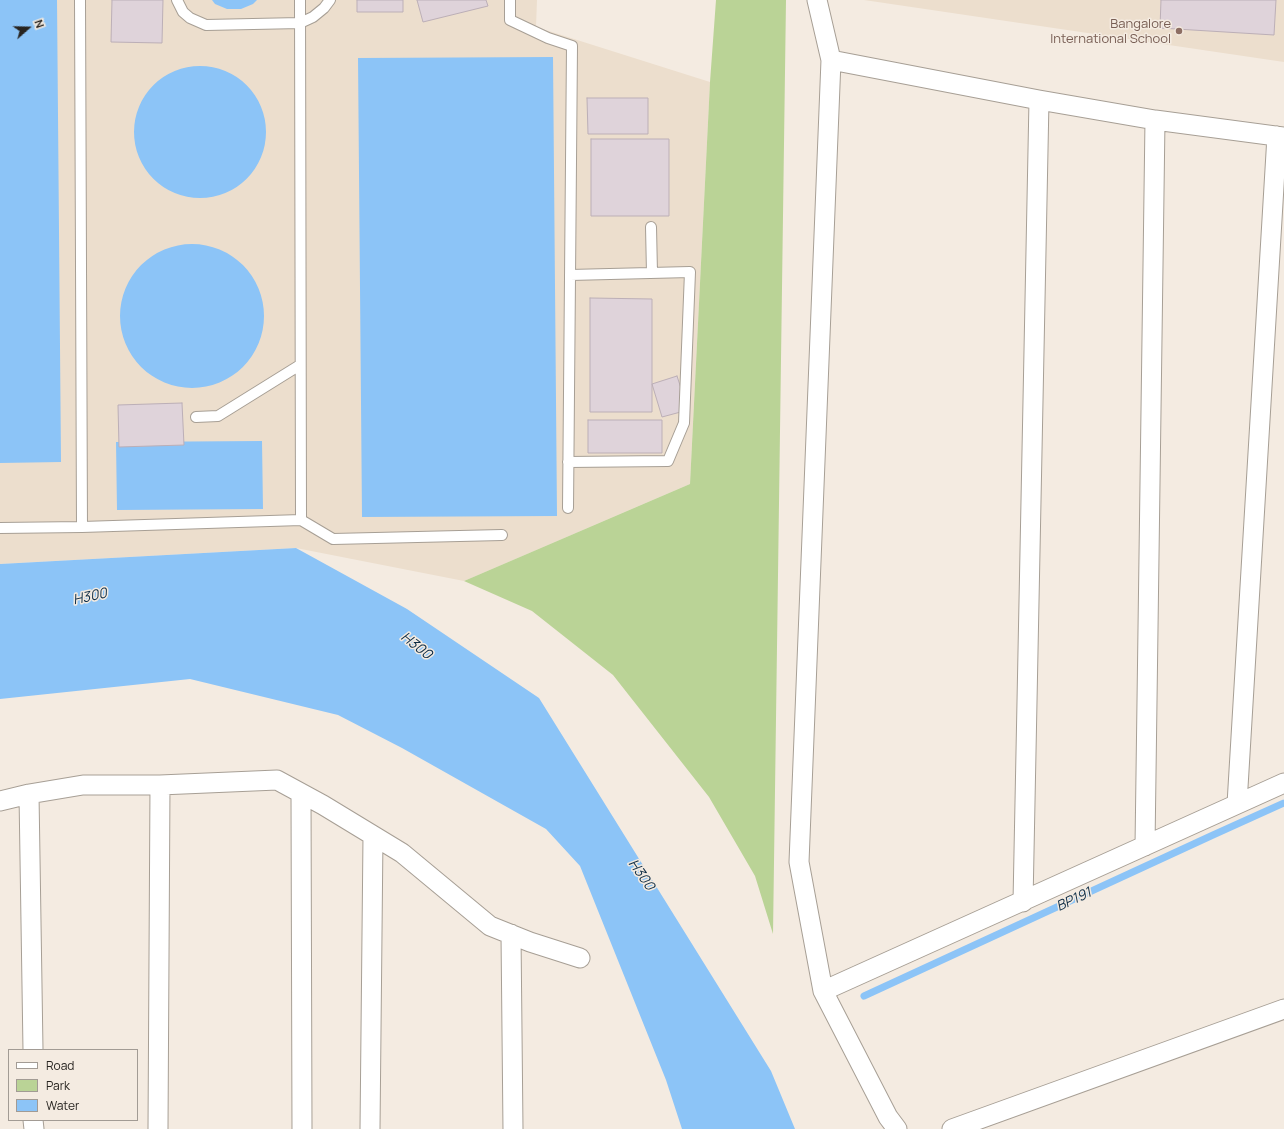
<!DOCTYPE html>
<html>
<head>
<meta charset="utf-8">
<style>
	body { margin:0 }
	#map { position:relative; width:1284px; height:1129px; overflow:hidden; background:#f4ebe1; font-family:Manrope,sans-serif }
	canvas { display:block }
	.legend { position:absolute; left:8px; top:1049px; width:130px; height:72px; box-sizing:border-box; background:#f4ebe1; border:1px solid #a29b94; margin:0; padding:5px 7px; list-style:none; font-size:12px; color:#272420 }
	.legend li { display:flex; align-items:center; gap:8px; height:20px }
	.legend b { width:20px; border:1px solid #a29b94 }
	.north { position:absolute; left:8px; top:8px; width:40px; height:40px; -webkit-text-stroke:3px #f4ebe1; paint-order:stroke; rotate:70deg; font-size:11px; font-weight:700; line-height:16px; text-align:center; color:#272420 }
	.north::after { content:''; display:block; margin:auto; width:14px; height:18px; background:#272420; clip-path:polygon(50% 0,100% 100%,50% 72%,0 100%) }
</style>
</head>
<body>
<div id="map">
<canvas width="1284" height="1129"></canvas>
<ul class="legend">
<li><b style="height:5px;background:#fff"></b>Road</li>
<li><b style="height:11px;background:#bad396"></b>Park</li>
<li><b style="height:11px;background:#8cc4f7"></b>Water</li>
</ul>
<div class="north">N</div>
</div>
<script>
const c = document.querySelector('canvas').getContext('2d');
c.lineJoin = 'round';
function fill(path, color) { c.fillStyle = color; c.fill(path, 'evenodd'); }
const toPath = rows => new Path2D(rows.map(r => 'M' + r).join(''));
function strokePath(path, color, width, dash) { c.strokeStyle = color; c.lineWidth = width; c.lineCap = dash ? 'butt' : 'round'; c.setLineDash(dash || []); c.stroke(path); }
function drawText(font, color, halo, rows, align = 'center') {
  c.font = font + ' Manrope,sans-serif'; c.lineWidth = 3; c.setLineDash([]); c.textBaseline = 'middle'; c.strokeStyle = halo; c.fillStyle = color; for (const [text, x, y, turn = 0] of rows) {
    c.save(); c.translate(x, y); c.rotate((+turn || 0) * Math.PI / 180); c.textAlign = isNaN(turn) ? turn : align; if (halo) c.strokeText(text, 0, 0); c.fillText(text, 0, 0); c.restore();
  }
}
const built = toPath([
	[0,0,537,0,536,27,710,82,690,484,464,581,296,548,0,564],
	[864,0,1284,0,1284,62]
]);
const green = toPath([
	[716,0,786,0,773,934,755,876,709,797,613,675,532,611,464,581,690,484,710,82]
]);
const water = toPath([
	[0,0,57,0,61,462,0,463],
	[212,0,257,0,253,4,241,9,227,9,215,4],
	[553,57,557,516,362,517,358,58],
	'134 132a66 66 0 1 1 132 0a66 66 0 1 1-132 0Z',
	'120 316a72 72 0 1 1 144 0a72 72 0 1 1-144 0Z',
	[262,441,263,509,117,510,116,442],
	[296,548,407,609,539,698,771,1071,795,1129,682,1129,666,1080,580,866,546,829,402,748,338,715,190,679,0,699,0,564]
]);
const stream = toPath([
	[864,996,1213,835,1284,803]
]);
const building = toPath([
	[112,0,163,0,162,43,111,42,112,0],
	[357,0,403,0,403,12,357,12,357,0],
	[417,0,486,0,488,6,423,22,417,0],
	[1161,0,1276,0,1274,35,1160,28,1161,0],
	[587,98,648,98,648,134,588,134,587,98],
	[591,139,669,139,669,216,591,216,591,139],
	[590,298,652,299,652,412,590,412,590,298],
	[677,376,688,410,662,417,652,384,677,376],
	[182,403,184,445,119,447,118,405,182,403],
	[588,420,662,420,662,453,588,453,588,420]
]);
const lane = toPath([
	[80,0,82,527],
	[177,0,183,12,190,18,206,25,300,23,313,17,324,8,330,0],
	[300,0,301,520],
	[510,0,510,20,548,38,572,46,568,508],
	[651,227,652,273],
	[196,417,218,416,300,365],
	[568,462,668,461,684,423,690,272,570,275],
	[0,528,82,527,301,520,333,539,502,535]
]);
const street = toPath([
	[817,0,831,60,799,862,823,991,888,1117,897,1129],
	[831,60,1039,100,1155,120,1284,137],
	[301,793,302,1129],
	[29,794,33,1050],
	[0,801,29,794,83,785,160,785,277,780,323,805,402,853,490,926,530,942,580,958],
	[1237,804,1277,136],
	[1145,846,1155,120],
	[1023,902,1039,100],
	[511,934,513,1129],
	[823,991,1284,783],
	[33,1120,34,1129],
	[158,1129,160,785],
	[370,1129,373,836],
	[952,1129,1284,1009]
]);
const markers = [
	[1179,31,4,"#8d6e63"]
];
const educationNames = [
	["Bangalore",1171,24],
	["International School",1171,39]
];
const waterNames = [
	["H300",90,597,-12],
	["H300",416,646,38],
	["H300",641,875,55],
	["BP191",1074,900,-25]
];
fill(built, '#ecdecd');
fill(green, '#bad396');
fill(water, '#8cc4f7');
strokePath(stream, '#8cc4f7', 7);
fill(building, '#dfd3da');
strokePath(building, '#bcafb7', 1);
strokePath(lane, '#a79f95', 12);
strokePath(street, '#a79f95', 21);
strokePath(lane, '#fff', 10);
strokePath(street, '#fff', 19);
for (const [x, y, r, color] of markers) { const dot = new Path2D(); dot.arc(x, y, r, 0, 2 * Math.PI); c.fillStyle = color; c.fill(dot); strokePath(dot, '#f4ebe1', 1.5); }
drawText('13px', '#785e54', '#f4ebe1', educationNames, 'right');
drawText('italic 14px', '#0d2c45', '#f4ebe1', waterNames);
</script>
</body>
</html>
